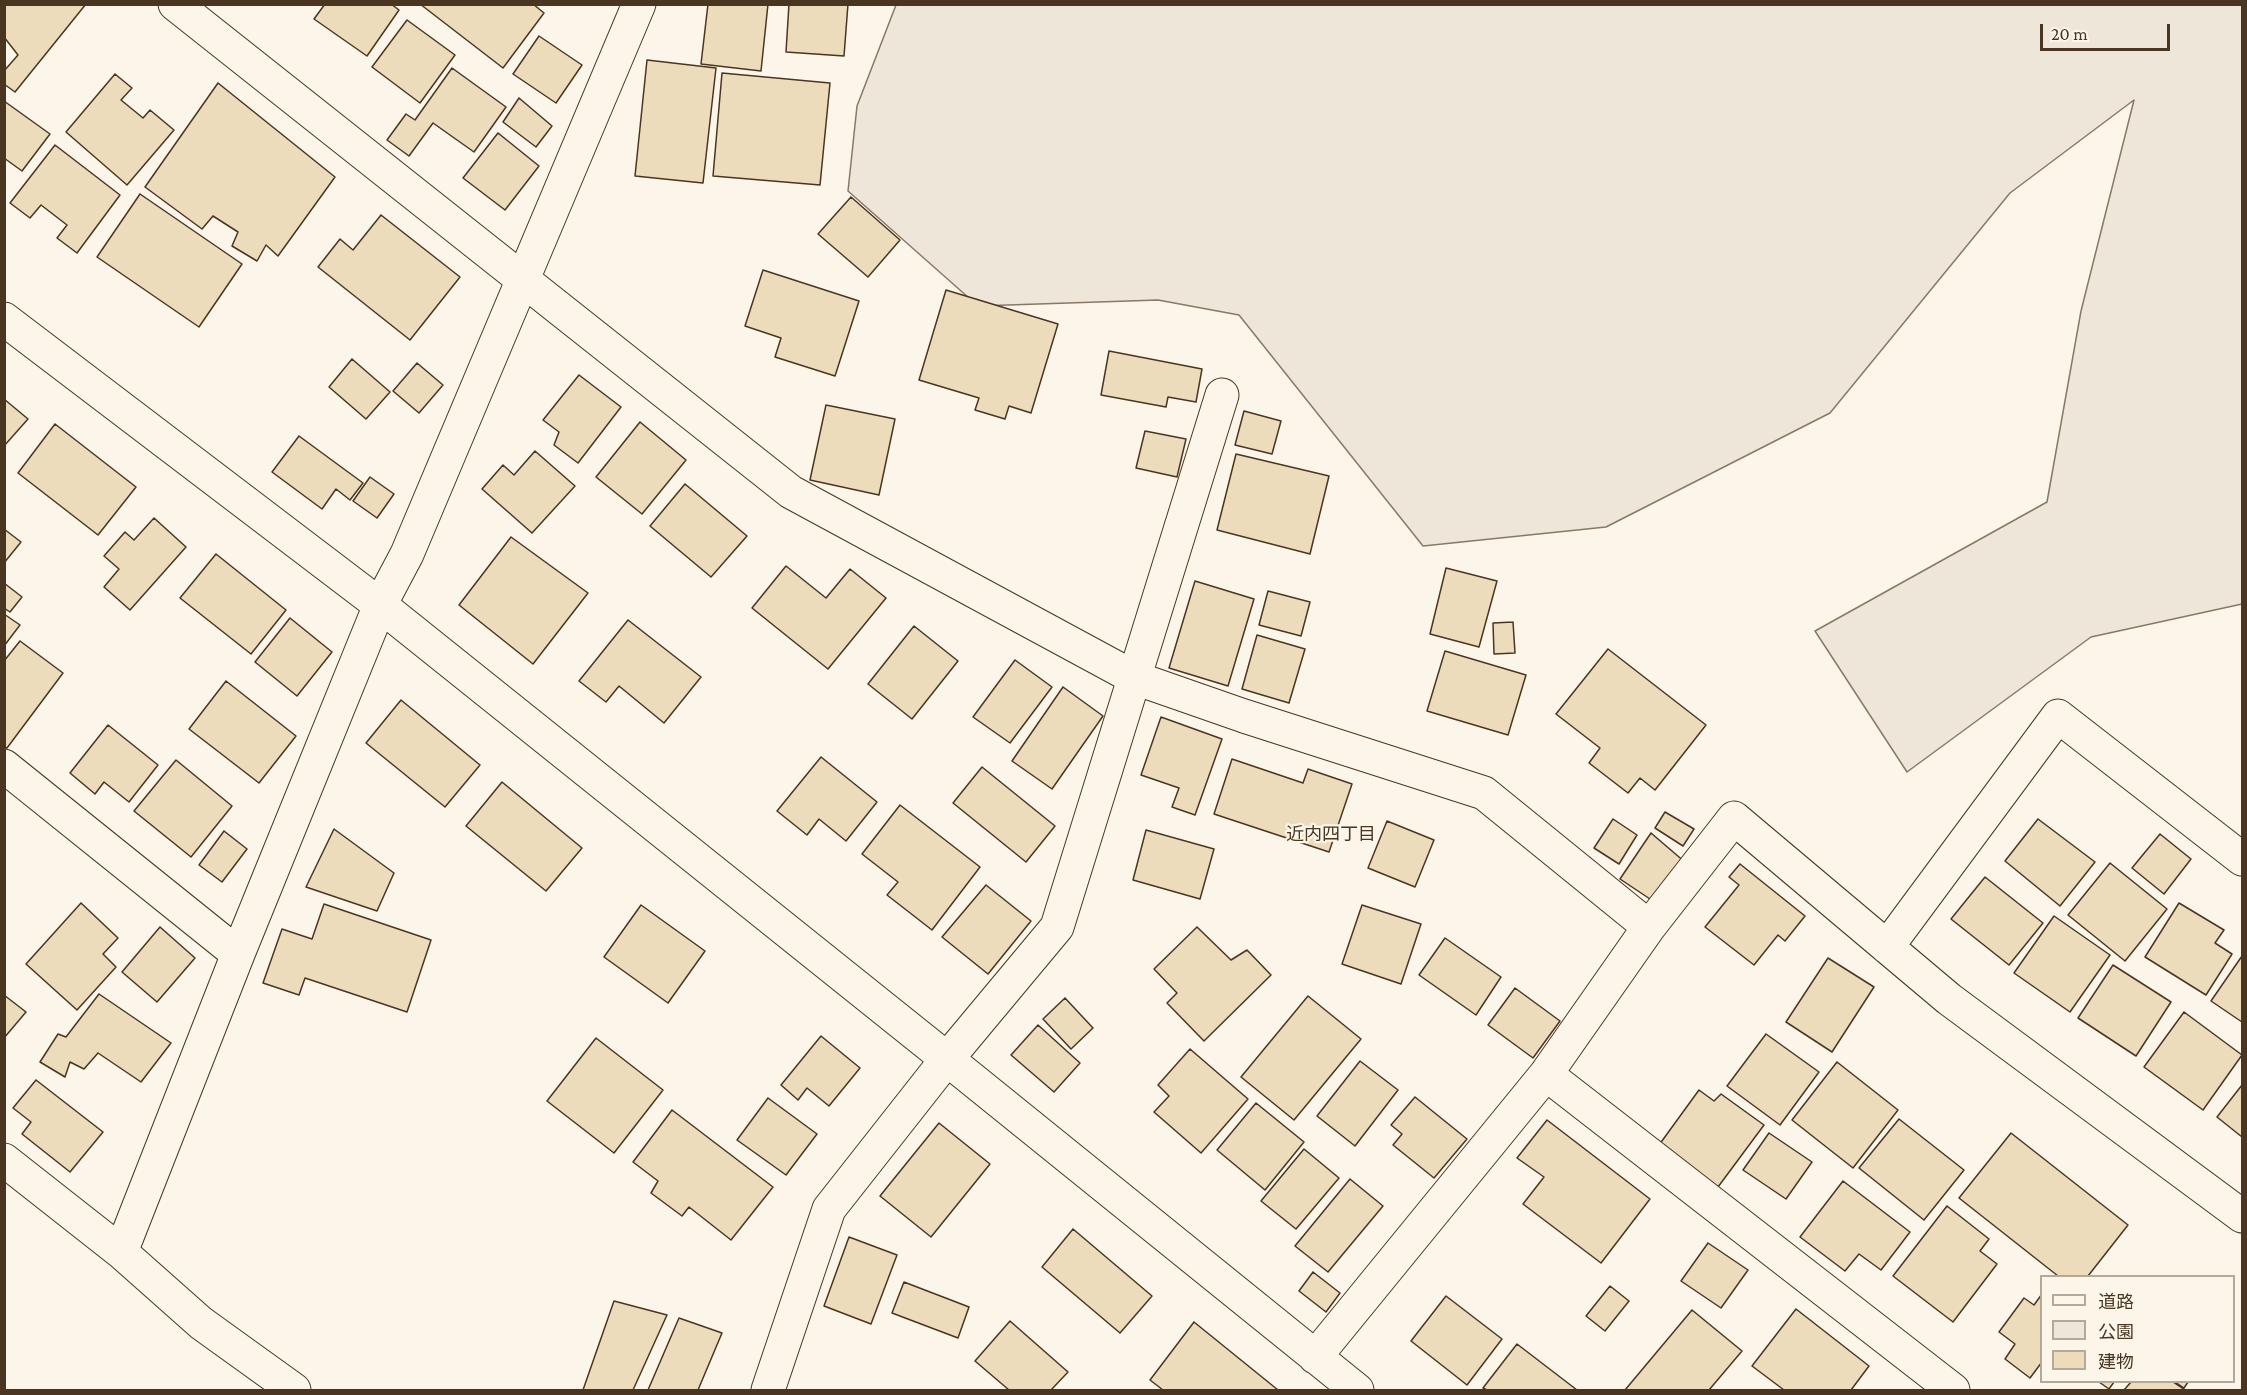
<!DOCTYPE html>
<html>
<head>
<meta charset="utf-8">
<style>
	body { margin:0 }
	#map { position:relative; width:2247px; height:1395px; overflow:hidden; background:#fbf6e9; font-family:"Crimson Pro","Noto Sans JP",serif }
	canvas { display:block }
	.frame { position:absolute; inset:0; border:6px solid #4a3520; pointer-events:none }
	.legend { position:absolute; left:2040px; top:1275px; width:195px; height:108px; box-sizing:border-box; background:#fbf6e9; border:2px solid #b4a999; margin:0; padding:8px 10px; list-style:none; font-size:18px; color:#4a3520 }
	.legend li { display:flex; align-items:center; gap:12px; height:30px }
	.legend b { width:30px; border:2px solid #b4a999 }
	.scale { position:absolute; left:2040px; top:24px; width:130px; height:27px; box-sizing:border-box; border:3px solid #4a3520; border-top:0; padding-left:8px; font-size:18px; line-height:21px; white-space:nowrap; color:#4a3520; -webkit-text-stroke:4px #fbf6e9; paint-order:stroke }
</style>
</head>
<body>
<div id="map">
<canvas width="2247" height="1395"></canvas>
<div class="frame"></div>
<ul class="legend">
<li><b style="height:8px;background:#fbf6e9"></b>道路</li>
<li><b style="height:16px;background:#ede6d9"></b>公園</li>
<li><b style="height:16px;background:#ecdcbc"></b>建物</li>
</ul>
<div class="scale">20 m</div>
</div>
<script>
const c = document.querySelector('canvas').getContext('2d');
c.lineJoin = 'round';
function fill(path, color) { c.fillStyle = color; c.fill(path, 'evenodd'); }
const toPath = rows => new Path2D(rows.map(r => 'M' + r).join(''));
function strokePath(path, color, width, dash) { c.strokeStyle = color; c.lineWidth = width; c.lineCap = dash ? 'butt' : 'round'; c.setLineDash(dash || []); c.stroke(path); }
function drawText(font, color, halo, rows, align = 'center') {
  c.font = font + ' "Crimson Pro","Noto Sans JP",serif'; c.lineWidth = 4.5; c.setLineDash([]); c.textBaseline = 'middle'; c.strokeStyle = halo; c.fillStyle = color; for (const [text, x, y, turn = 0] of rows) {
    c.save(); c.translate(x, y); c.rotate((+turn || 0) * Math.PI / 180); c.textAlign = isNaN(turn) ? turn : align; if (halo) c.strokeText(text, 0, 0); c.fillText(text, 0, 0); c.restore();
  }
}
const green = toPath([
	[896,5,2242,5,2242,604,2091,637,1907,772,1815,631,2047,502,2081,311,2134,100,2010,193,1830,413,1606,527,1423,546,1239,315,1158,300,978,306,848,191,857,106,896,5]
]);
const building = toPath([
	[4,4,86,4,15,92,4,84,4,71,18,55,4,37,4,4],
	[325,4,391,4,399,10,367,56,314,19,325,4],
	[420,4,533,4,544,13,503,68,420,4],
	[708,4,768,4,761,71,701,64,708,4],
	[789,4,848,4,844,56,786,52,789,4],
	[407,20,455,55,420,103,372,67,407,20],
	[539,36,582,65,556,103,513,74,539,36],
	[647,60,716,68,703,183,635,176,647,60],
	[452,68,506,107,474,152,433,123,409,156,387,140,406,114,415,120,452,68],
	[722,73,830,83,820,185,713,176,722,73],
	[115,74,132,88,121,100,143,118,150,110,174,130,127,185,66,132,115,74],
	[218,83,335,177,278,256,266,245,257,261,232,246,238,232,213,216,202,229,145,187,218,83],
	[519,98,552,126,536,147,503,122,519,98],
	[4,101,50,134,22,171,4,158,4,101],
	[498,133,539,166,505,210,463,178,498,133],
	[55,145,120,195,77,253,57,238,67,225,41,205,30,218,10,203,55,145],
	[140,194,242,264,199,327,97,257,140,194],
	[851,197,900,240,868,277,818,234,851,197],
	[381,215,460,277,410,340,318,267,340,239,353,250,381,215],
	[763,270,859,301,835,376,775,357,781,338,745,326,763,270],
	[946,290,1058,324,1031,413,1009,406,1005,419,975,410,979,398,919,380,946,290],
	[1109,351,1202,369,1196,402,1168,397,1166,407,1101,395,1109,351],
	[352,359,390,392,366,419,329,387,352,359],
	[417,363,443,385,419,413,393,391,417,363],
	[579,375,621,407,578,463,554,445,559,432,543,420,579,375],
	[4,399,28,419,4,446,4,399],
	[826,405,895,419,879,495,810,480,826,405],
	[1244,411,1281,421,1272,454,1235,445,1244,411],
	[640,422,686,460,642,514,596,477,640,422],
	[55,424,136,487,98,535,18,473,55,424],
	[1145,431,1186,439,1177,477,1136,468,1145,431],
	[299,436,363,483,350,500,336,489,322,509,272,472,299,436],
	[535,451,575,486,532,533,482,489,503,465,514,475,535,451],
	[1236,454,1329,476,1310,554,1217,530,1236,454],
	[370,477,394,494,377,518,353,501,370,477],
	[685,484,747,536,711,577,650,526,685,484],
	[154,518,186,547,130,610,104,587,119,569,104,556,125,532,134,540,154,518],
	[4,529,21,542,4,563,4,529],
	[511,537,588,593,533,664,459,605,511,537],
	[216,554,286,610,251,654,180,598,216,554],
	[786,566,826,598,850,569,886,598,828,669,752,608,786,566],
	[1446,568,1497,581,1479,647,1430,634,1446,568],
	[1195,581,1254,599,1228,686,1169,668,1195,581],
	[4,583,22,597,10,612,4,608,4,583],
	[1268,591,1310,602,1301,636,1259,625,1268,591],
	[4,614,20,625,4,646,4,614],
	[290,618,332,652,297,696,255,662,290,618],
	[628,620,701,677,664,723,619,686,606,702,579,681,628,620],
	[1513,622,1515,653,1494,654,1493,623,1513,622],
	[914,626,958,661,912,719,868,684,914,626],
	[1257,635,1305,649,1289,703,1242,689,1257,635],
	[20,641,63,673,7,748,4,747,4,661,20,641],
	[1608,649,1706,725,1655,790,1640,778,1628,793,1589,763,1600,748,1556,714,1608,649],
	[1445,651,1526,675,1508,735,1427,711,1445,651],
	[1015,660,1052,687,1010,743,973,717,1015,660],
	[226,681,296,736,259,783,189,729,226,681],
	[1063,687,1103,716,1052,789,1012,761,1063,687],
	[401,700,480,765,445,807,366,743,401,700],
	[1161,717,1222,739,1195,815,1172,807,1179,788,1141,775,1161,717],
	[108,725,158,765,129,802,104,782,95,794,70,773,108,725],
	[821,757,877,802,846,841,819,819,807,835,777,811,821,757],
	[1232,759,1303,783,1308,769,1352,784,1329,852,1214,814,1232,759],
	[176,760,232,806,191,857,134,811,176,760],
	[982,767,1055,826,1026,862,953,803,982,767],
	[502,782,582,848,546,891,466,826,502,782],
	[900,805,980,867,932,930,887,895,898,882,862,854,900,805],
	[1665,812,1694,829,1683,846,1655,828,1665,812],
	[1613,819,1637,835,1619,864,1594,848,1613,819],
	[2038,819,2095,862,2060,906,2005,861,2038,819],
	[1387,821,1434,840,1415,887,1368,868,1387,821],
	[334,829,394,873,377,911,306,887,334,829],
	[1146,830,1214,849,1200,899,1133,880,1146,830],
	[224,831,247,849,222,882,199,865,224,831],
	[1651,833,1686,863,1659,905,1620,879,1651,833],
	[2160,834,2191,859,2164,894,2132,868,2160,834],
	[2110,863,2167,909,2125,961,2068,915,2110,863],
	[1740,864,1805,916,1785,941,1778,935,1754,965,1705,927,1739,885,1729,877,1740,864],
	[1985,877,2043,923,2009,965,1951,919,1985,877],
	[986,885,1031,921,988,974,942,937,986,885],
	[81,903,118,938,103,954,116,967,77,1010,26,964,81,903],
	[2179,903,2224,930,2215,943,2232,954,2206,995,2145,957,2179,903],
	[324,904,431,940,407,1012,305,978,299,995,263,983,282,929,312,939,324,904],
	[641,905,705,951,668,1003,604,957,641,905],
	[1362,905,1421,924,1401,984,1342,964,1362,905],
	[2054,916,2110,955,2070,1012,2014,973,2054,916],
	[160,927,195,958,157,1002,122,972,160,927],
	[1197,927,1231,960,1247,950,1271,975,1204,1041,1167,1003,1177,993,1154,969,1197,927],
	[1445,938,1501,977,1476,1015,1419,975,1445,938],
	[2242,956,2242,1022,2211,1001,2242,956],
	[1828,958,1874,987,1832,1052,1786,1022,1828,958],
	[2113,965,2171,1002,2136,1056,2078,1018,2113,965],
	[1515,988,1560,1021,1533,1058,1488,1025,1515,988],
	[99,994,171,1043,141,1082,98,1053,84,1069,70,1062,65,1077,40,1062,58,1034,66,1037,99,994],
	[4,995,26,1012,4,1038,4,995],
	[1308,996,1361,1039,1294,1120,1241,1077,1308,996],
	[1065,998,1093,1028,1071,1049,1043,1019,1065,998],
	[2184,1012,2242,1055,2203,1110,2144,1067,2184,1012],
	[1038,1025,1080,1063,1054,1092,1011,1055,1038,1025],
	[1766,1034,1819,1072,1780,1125,1727,1086,1766,1034],
	[821,1036,860,1068,829,1106,807,1088,798,1100,781,1085,821,1036],
	[596,1038,663,1090,614,1153,547,1101,596,1038],
	[1190,1049,1248,1099,1201,1153,1154,1112,1169,1096,1158,1085,1190,1049],
	[1360,1061,1398,1090,1355,1146,1317,1116,1360,1061],
	[1837,1062,1898,1110,1853,1168,1792,1120,1837,1062],
	[36,1080,103,1132,70,1172,22,1134,31,1122,13,1108,36,1080],
	[2242,1085,2242,1137,2217,1117,2242,1085],
	[1699,1090,1714,1101,1721,1094,1764,1125,1718,1187,1659,1145,1699,1090],
	[1415,1097,1467,1139,1434,1178,1393,1145,1402,1134,1391,1125,1415,1097],
	[768,1098,817,1134,786,1175,737,1140,768,1098],
	[1256,1103,1304,1142,1265,1190,1217,1150,1256,1103],
	[672,1110,773,1187,731,1240,689,1207,682,1216,651,1193,658,1181,633,1162,672,1110],
	[1899,1119,1964,1170,1924,1220,1859,1168,1899,1119],
	[1547,1120,1650,1199,1601,1263,1523,1204,1544,1177,1517,1158,1547,1120],
	[939,1123,990,1164,931,1237,880,1196,939,1123],
	[1769,1133,1812,1162,1786,1199,1743,1170,1769,1133],
	[2011,1133,2128,1225,2088,1276,2058,1276,1959,1198,2011,1133],
	[1304,1149,1339,1178,1296,1229,1261,1201,1304,1149],
	[1350,1179,1383,1206,1328,1272,1295,1246,1350,1179],
	[1843,1181,1910,1232,1881,1270,1859,1254,1845,1271,1800,1237,1843,1181],
	[1947,1206,1989,1239,1980,1251,1997,1264,1953,1322,1893,1276,1947,1206],
	[1073,1229,1152,1296,1120,1333,1042,1267,1073,1229],
	[849,1237,897,1255,871,1324,824,1306,849,1237],
	[1708,1243,1748,1270,1721,1308,1681,1281,1708,1243],
	[1313,1272,1340,1293,1326,1312,1299,1291,1313,1272],
	[904,1282,969,1307,958,1338,892,1313,904,1282],
	[1610,1286,1629,1301,1605,1331,1586,1316,1610,1286],
	[2042,1294,2042,1362,2030,1378,2005,1359,2015,1344,1999,1332,2024,1298,2034,1305,2042,1294],
	[1446,1296,1502,1339,1467,1385,1411,1341,1446,1296],
	[614,1301,667,1315,633,1390,583,1390,614,1301],
	[1796,1309,1869,1366,1851,1390,1784,1390,1752,1366,1796,1309],
	[1692,1310,1742,1351,1709,1390,1625,1390,1692,1310],
	[679,1318,722,1333,698,1390,648,1390,679,1318],
	[1010,1321,1068,1372,1051,1390,1009,1390,975,1361,1010,1321],
	[1194,1322,1278,1390,1163,1390,1150,1380,1194,1322],
	[1517,1344,1577,1390,1487,1390,1483,1388,1517,1344],
	[2099,1382,2114,1382,2109,1389,2099,1382],
	[2131,1382,2173,1382,2185,1390,2124,1390,2131,1382],
	[2175,1382,2188,1382,2184,1388,2175,1382]
]);
const minor = toPath([
	[175,4,791,492,1135,678,1244,716,1484,793,1649,927],
	[4,319,380,605,947,1059,1357,1390],
	[4,766,238,954],
	[1887,947,2058,716,2242,859],
	[1546,1074,1953,1390],
	[4,1160,121,1252,201,1323,294,1390],
	[121,1252,238,954,380,605,407,554,639,4],
	[1315,1357,1546,1074,1649,927,1734,818,1949,999,2242,1216],
	[768,1390,829,1209,947,1059,1057,927,1222,395]
]);
const neighbourhoodNames = [
	["近内四丁目",1331,834]
];
fill(green, '#ede6d9');
strokePath(green, '#887966', 1.5);
fill(building, '#ecdcbc');
strokePath(building, '#4a3520', 1.5);
strokePath(minor, '#4a3520', 35);
strokePath(minor, '#fbf6e9', 33);
drawText('18px', '#4a3520', '#fbf6e9', neighbourhoodNames);
</script>
</body>
</html>
